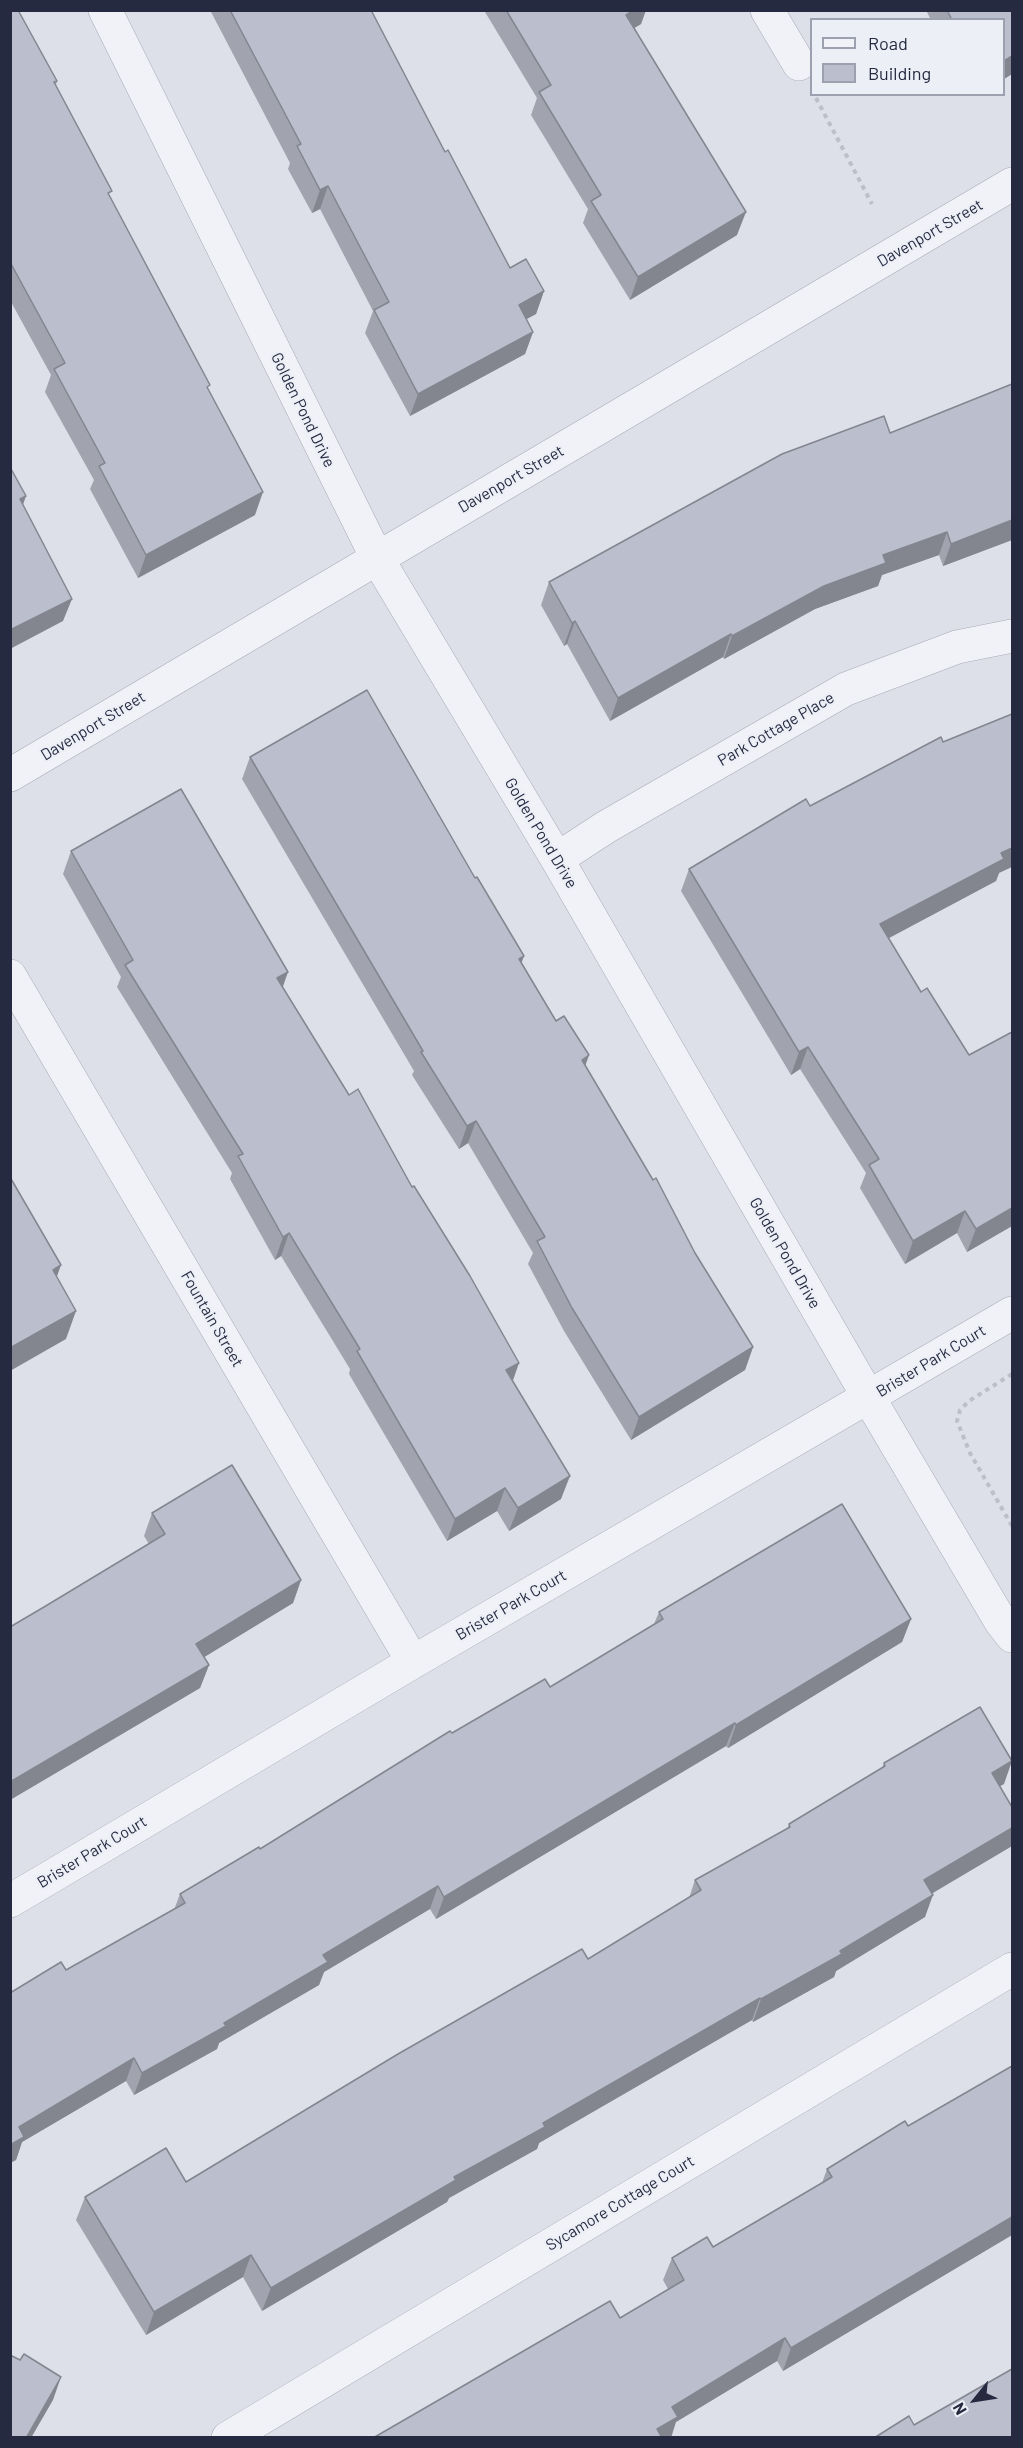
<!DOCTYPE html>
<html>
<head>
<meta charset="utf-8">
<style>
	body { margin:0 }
	#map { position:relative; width:1023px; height:2448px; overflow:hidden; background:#dee0e9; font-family:Barlow,sans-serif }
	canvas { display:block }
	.frame { position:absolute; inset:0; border:12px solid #262a41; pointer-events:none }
	.legend { position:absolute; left:810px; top:18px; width:195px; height:78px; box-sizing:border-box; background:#edeff6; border:2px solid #9da0ae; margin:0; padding:8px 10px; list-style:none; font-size:18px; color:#262a41 }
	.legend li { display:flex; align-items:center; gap:12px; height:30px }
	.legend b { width:30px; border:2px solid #9da0ae }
	.north { position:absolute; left:945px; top:2370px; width:60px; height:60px; -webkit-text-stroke:4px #edeff6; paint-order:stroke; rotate:240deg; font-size:16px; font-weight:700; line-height:24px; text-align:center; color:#262a41 }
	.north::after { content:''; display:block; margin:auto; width:21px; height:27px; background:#262a41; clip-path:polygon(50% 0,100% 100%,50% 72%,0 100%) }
</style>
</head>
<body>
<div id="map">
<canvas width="1023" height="2448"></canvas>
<div class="frame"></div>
<ul class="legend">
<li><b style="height:8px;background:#f1f2f7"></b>Road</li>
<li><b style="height:16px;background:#bbbecc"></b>Building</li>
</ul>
<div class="north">N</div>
</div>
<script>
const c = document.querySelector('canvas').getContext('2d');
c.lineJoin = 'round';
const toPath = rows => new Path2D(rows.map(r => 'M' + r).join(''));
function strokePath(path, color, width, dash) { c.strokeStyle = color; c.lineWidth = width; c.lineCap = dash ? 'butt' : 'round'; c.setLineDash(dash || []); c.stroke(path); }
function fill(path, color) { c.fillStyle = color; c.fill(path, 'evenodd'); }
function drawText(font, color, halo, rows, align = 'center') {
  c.font = font + ' Barlow,sans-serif'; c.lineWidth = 4.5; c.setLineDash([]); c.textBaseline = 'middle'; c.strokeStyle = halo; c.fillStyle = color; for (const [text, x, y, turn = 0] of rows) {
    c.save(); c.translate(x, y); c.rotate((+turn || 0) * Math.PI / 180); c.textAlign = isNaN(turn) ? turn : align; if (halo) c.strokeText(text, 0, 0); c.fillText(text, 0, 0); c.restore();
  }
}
const path = toPath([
	[816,98,872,204],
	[1012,1374,969,1401,960,1410,957,1421,970,1453,1012,1526]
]);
const minor = toPath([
	[105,10,377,558,557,859,869,1398,1001,1622,1012,1636],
	[767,10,799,64],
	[10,775,1012,184],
	[557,859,606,827,846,689,957,647,1012,636],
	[10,976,413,1662],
	[10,1901,413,1662,1012,1313],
	[228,2438,1012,1969]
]);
const wall = toPath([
	[10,10,57,81,56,85,110,197,208,389,255,515,138,578,90,489,94,480,45,392,51,375,10,300],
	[210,10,371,10,445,152,510,268,544,291,536,314,526,319,533,332,525,354,410,416,365,333,373,311,320,209,312,213,288,169,290,163],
	[486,10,646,10,641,24,634,28,737,235,630,300,583,223,588,209,531,115,537,98,485,12],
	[926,10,1012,10,1012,74,1004,79,1004,20,931,20],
	[1012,384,1012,540,943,566,939,555,882,575,878,586,815,609,724,659,723,657,610,721,567,644,564,646,541,605,549,582,890,433],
	[250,757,522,963,556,1021,589,1055,585,1065,695,1253,753,1347,745,1370,631,1440,564,1331,528,1264,533,1253,468,1143,459,1149,412,1075,414,1071,242,779],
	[810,806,999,873,996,881,889,938,1012,1226,967,1252,957,1233,905,1264,860,1188,866,1173,800,1069,791,1075,681,891,689,869],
	[71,851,282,987,512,1381,561,1499,509,1531,497,1511,447,1541,349,1374,350,1369,281,1256,275,1260,230,1179,232,1173,117,987,121,977,63,874],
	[152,1513,301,1580,293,1603,204,1657,209,1665,200,1688,10,1800,10,1627,44,1607,149,1544,144,1536],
	[659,1612,911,1619,902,1642,728,1748,726,1746,436,1919,430,1909,324,1972,319,1985,219,2043,217,2049,134,2095,126,2081,22,2142,16,2160,10,2163,10,1993,66,1970,174,1910,180,1894,260,1849,452,1733,550,1687,654,1624],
	[884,1763,1004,1784,1000,1786,1012,1807,1012,1846,932,1893,925,1917,836,1971,834,1977,753,2022,752,2020,539,2143,537,2149,449,2198,447,2202,262,2311,243,2277,146,2335,76,2220,85,2197,186,2182,588,1959,689,1898,695,1880,787,1829,789,1824,882,1768],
	[1012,2066,1012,2235,783,2371,777,2361,676,2422,620,2318,668,2289,663,2280,672,2258,713,2247,822,2183,827,2169,908,2126]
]);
const shadedWall = toPath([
	[634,10,646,10,641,24,618,38,626,15],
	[1012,56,1012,74,1004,79,1004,61],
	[328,186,320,209,312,213,320,190],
	[746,212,737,235,630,300,638,277],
	[544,291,536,314,510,328,519,305],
	[533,332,525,354,410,416,418,394],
	[263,492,255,515,138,578,146,555],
	[26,496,18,519,20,499],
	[1012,520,1012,540,943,566,951,544],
	[947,532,939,555,882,575,878,586,815,609,724,659,732,636,883,555],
	[72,599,63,621,10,649,10,630],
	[575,621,567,644,564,646,572,623],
	[731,634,723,657,610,721,618,698],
	[1012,848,1012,867,999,873,996,881,872,947,880,924,1001,853],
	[524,956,516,978,519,959],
	[288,972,280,995,277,978],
	[808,1047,800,1069,791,1075,799,1052],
	[589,1055,581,1078,582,1060],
	[476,1121,468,1143,459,1149,467,1126],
	[1012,1208,1012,1226,967,1252,976,1229],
	[965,1211,957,1233,905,1264,913,1241],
	[289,1233,281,1256,275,1260,283,1237],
	[61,1265,51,1293,53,1270],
	[76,1311,66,1339,10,1371,10,1348],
	[753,1347,745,1370,631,1440,639,1417],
	[519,1363,511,1386,506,1370],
	[570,1476,561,1499,509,1531,518,1508],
	[505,1488,497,1511,447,1541,455,1519],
	[301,1580,293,1603,188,1667,196,1644],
	[911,1619,902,1642,728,1748,736,1725],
	[209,1665,200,1688,10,1800,10,1782],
	[735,1723,726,1746,436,1919,444,1897],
	[1012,1761,1004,1784,983,1795,992,1773],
	[1012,1828,1012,1846,916,1903,924,1880],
	[438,1886,430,1909,324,1972,319,1985,219,2043,217,2049,134,2095,142,2073,224,2023,323,1955],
	[933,1895,925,1917,836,1971,834,1977,753,2022,761,1999],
	[760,1998,752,2020,539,2143,537,2149,449,2198,447,2202,262,2311,271,2288,543,2123],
	[134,2058,126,2081,22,2142,16,2160,10,2163,10,2145,19,2127],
	[1012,2217,1012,2235,783,2371,791,2348],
	[251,2255,243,2277,146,2335,154,2312],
	[785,2338,777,2361,676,2422,671,2438,654,2438,657,2429,672,2407],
	[61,2377,53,2400,31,2438,26,2438]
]);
const building = toPath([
	[10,10,18,10,57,81,54,82,112,191,108,193,210,385,207,387,263,492,146,555,99,466,105,463,54,369,65,363,10,262,10,10],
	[230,10,371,10,445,152,448,150,510,268,526,259,544,291,519,305,533,332,418,394,374,310,389,302,328,186,320,190,297,146,301,144,230,10],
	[506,10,634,10,626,15,746,212,638,277,591,201,601,195,539,92,551,85,506,10],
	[947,10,1012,10,1012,56,1004,61,1004,20,952,20,947,10],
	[1012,384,1012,520,951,544,947,532,883,555,886,563,824,586,732,636,731,634,618,698,575,621,572,623,549,582,782,454,884,416,890,433,1012,384],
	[10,467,26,496,20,499,72,599,10,630,10,467],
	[367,690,475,878,477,877,524,956,519,959,556,1021,564,1016,589,1055,582,1060,653,1180,656,1178,695,1253,753,1347,639,1417,572,1308,537,1241,545,1237,476,1121,467,1126,421,1052,423,1051,250,757,367,690],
	[1012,714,1012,848,1001,853,1004,859,880,924,921,992,927,988,969,1055,1012,1032,1012,1208,976,1229,965,1211,913,1241,869,1165,879,1159,808,1047,799,1052,689,869,806,799,810,806,941,737,943,742,1012,714],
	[181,789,288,972,277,978,349,1095,358,1089,412,1187,414,1186,470,1276,519,1363,506,1370,570,1476,518,1508,505,1488,455,1519,357,1351,360,1349,289,1233,283,1237,238,1156,243,1154,125,965,133,960,71,851,181,789],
	[10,1177,61,1265,53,1270,76,1311,10,1348,10,1177],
	[232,1465,301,1580,196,1644,209,1665,10,1782,10,1627,44,1607,165,1534,152,1513,232,1465],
	[842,1504,911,1619,736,1725,735,1723,444,1897,438,1886,323,1955,328,1962,224,2023,226,2026,142,2073,134,2058,19,2127,24,2137,10,2145,10,1993,61,1962,66,1970,185,1903,180,1894,259,1847,260,1849,450,1731,452,1733,545,1679,550,1687,663,1619,659,1612,842,1504],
	[980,1707,1012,1761,992,1773,1012,1807,1012,1828,924,1880,933,1895,840,1951,842,1954,761,1999,760,1998,543,2123,545,2127,454,2177,456,2180,271,2288,251,2255,154,2312,85,2197,166,2148,186,2182,398,2054,582,1949,588,1959,701,1890,695,1880,790,1827,789,1824,885,1766,884,1763,980,1707],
	[1012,2066,1012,2217,791,2348,785,2338,672,2407,678,2417,657,2429,662,2438,373,2438,610,2301,620,2318,684,2280,672,2258,707,2237,713,2247,832,2177,827,2169,905,2121,908,2126,1012,2066],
	[24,2354,61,2377,26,2438,10,2438,10,2355,20,2360,24,2354],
	[1012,2369,1012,2438,874,2438,909,2416,914,2425,1012,2369]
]);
const streetNames = [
	["Davenport Street",930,233,-30],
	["Golden Pond Drive",303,410,64],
	["Davenport Street",511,479,-30],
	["Davenport Street",93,726,-31],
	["Park Cottage Place",776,729,-30],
	["Golden Pond Drive",541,833,59],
	["Golden Pond Drive",785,1253,60],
	["Fountain Street",212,1319,60],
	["Brister Park Court",931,1361,-31],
	["Brister Park Court",511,1605,-30],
	["Brister Park Court",92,1852,-31],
	["Sycamore Cottage Court",620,2203,-31]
];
strokePath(minor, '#a7a9b7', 34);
strokePath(path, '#bcbec8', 4, [4.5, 4.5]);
strokePath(minor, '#f1f2f7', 33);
fill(wall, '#a1a3af');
fill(shadedWall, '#83858f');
fill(building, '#bbbecc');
strokePath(building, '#83858f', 1.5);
drawText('16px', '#262a41', '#edeff6', streetNames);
</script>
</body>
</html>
